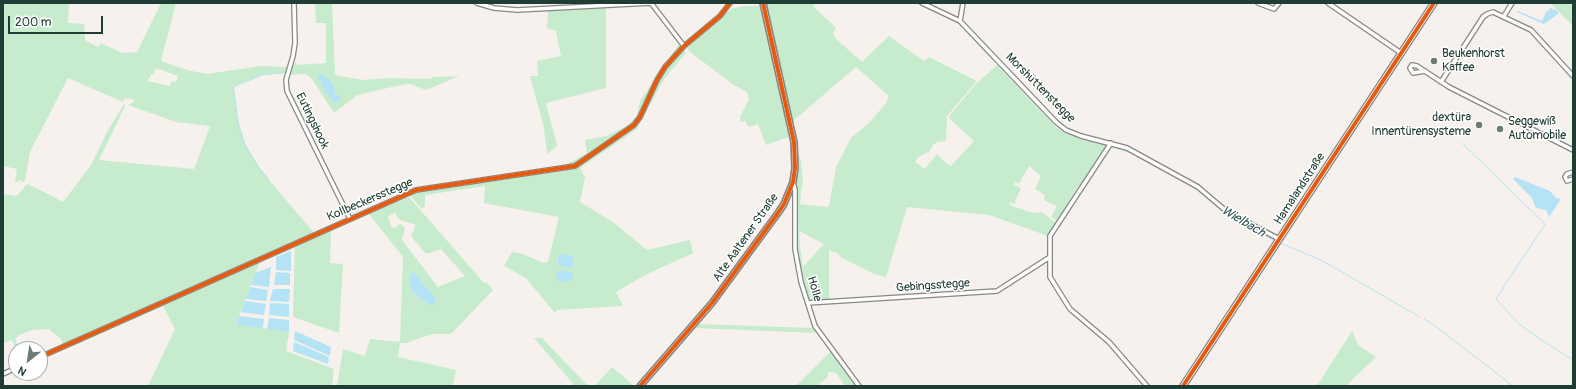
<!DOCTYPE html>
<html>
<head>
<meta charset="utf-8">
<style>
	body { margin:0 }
	#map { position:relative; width:1576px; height:389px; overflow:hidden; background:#f6f1ec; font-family:Pangolin,sans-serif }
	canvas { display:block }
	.frame { position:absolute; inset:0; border:4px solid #1f3d34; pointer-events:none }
	.north { position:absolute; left:8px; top:341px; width:40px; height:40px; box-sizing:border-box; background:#fff; border:1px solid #a5b1ae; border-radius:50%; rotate:210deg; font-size:11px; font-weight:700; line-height:16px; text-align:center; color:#1f3d34 }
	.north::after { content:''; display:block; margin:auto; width:14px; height:18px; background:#6a7c74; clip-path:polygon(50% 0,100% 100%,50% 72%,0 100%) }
	.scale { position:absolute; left:8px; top:16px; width:95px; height:18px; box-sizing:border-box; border:2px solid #1f3d34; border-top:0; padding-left:5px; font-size:12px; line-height:14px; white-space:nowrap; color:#1f3d34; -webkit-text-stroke:3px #fff; paint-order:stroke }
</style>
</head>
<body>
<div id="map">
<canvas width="1576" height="389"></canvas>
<div class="frame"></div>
<div class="north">N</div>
<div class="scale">200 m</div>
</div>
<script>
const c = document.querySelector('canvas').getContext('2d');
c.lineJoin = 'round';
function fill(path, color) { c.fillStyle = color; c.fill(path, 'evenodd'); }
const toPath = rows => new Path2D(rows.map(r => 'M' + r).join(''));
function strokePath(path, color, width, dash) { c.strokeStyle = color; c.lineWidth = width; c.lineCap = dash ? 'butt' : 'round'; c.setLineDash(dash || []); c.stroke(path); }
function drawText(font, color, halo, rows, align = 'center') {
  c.font = font + ' Pangolin,sans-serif'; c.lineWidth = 3; c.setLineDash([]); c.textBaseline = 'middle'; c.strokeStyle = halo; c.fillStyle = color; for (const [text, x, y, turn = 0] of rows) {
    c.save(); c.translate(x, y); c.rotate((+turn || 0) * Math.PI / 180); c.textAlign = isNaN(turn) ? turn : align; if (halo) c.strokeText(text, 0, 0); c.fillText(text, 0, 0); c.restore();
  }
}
const green = toPath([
	[3,3,69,3,68,23,84,24,85,40,98,47,101,43,122,53,137,52,161,3,176,3,161,61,187,70,206,74,261,66,288,67,287,73,262,75,234,86,239,124,246,145,259,167,269,179,269,180,315,234,262,256,236,324,289,332,286,351,334,369,332,386,148,386,175,329,163,306,71,347,62,345,62,340,49,329,32,330,19,335,15,339,20,349,16,349,12,340,3,343,3,194,17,196,27,184,32,186,63,202,91,165,107,132,124,104,125,106,99,160,194,169,210,126,176,122,128,105,134,102,135,101,133,99,124,98,123,102,68,78,30,152,25,181,21,182,21,180,19,180,18,182,15,182,17,169,3,166],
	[156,68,178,76,176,82,172,81,170,86,147,81,152,74,153,75],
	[315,3,332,3,335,74,338,76,364,80,387,78,429,79,434,77,459,76,426,90,410,84,405,84,366,93,356,96,334,113,312,79,307,75,303,74,290,75,289,80,290,90,309,130,307,132,286,85,290,66,296,62,297,65,326,63,326,23,316,23],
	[766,3,817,3,813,6,836,28,833,33,835,38,862,62,889,36,924,61,929,57,977,81,947,116,946,141,937,142,933,145,929,152,918,157,915,162,925,169,937,154,948,165,949,164,951,166,974,141,949,118,950,115,975,85,997,65,1056,127,1065,133,1082,140,1102,143,1106,145,1104,151,1081,184,1078,186,1057,221,1051,217,1057,206,1044,200,1045,195,1035,189,1041,176,1029,166,1019,184,1015,182,1014,185,1021,188,1014,204,1010,202,1009,205,1033,213,1042,212,1056,223,1048,236,989,215,907,207,886,277,874,274,842,258,837,253,829,250,829,301,810,300,803,281,796,248,794,182,796,168,797,147,801,161,803,184,801,190,800,204,827,207,829,206,836,167,851,138,870,122,886,103,889,96,856,67,793,121],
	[799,231,824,244,803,267,800,247],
	[1552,3,1569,3,1573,8,1573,26,1551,4],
	[744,6,761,6,789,137,766,145,758,124,749,127,745,121,741,122,740,117,749,99,747,92,734,85,690,52,687,48,690,44,731,9],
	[606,8,606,88,546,103,557,146,547,154,544,128,530,76,538,76,537,61,561,56,556,31,547,28,548,11],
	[679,44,680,47,666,63,635,123,587,156,637,125,655,86,664,70,680,52,684,49,686,53,664,79,637,129,580,168,585,177,580,202,613,222,647,250,690,240,693,253,645,275,616,292,623,306,557,310,555,313,526,278,504,266,512,252,520,253,544,263,548,262,559,217,484,203,485,186,425,195,425,206,422,209,412,198,411,194,428,190,486,178,567,164,587,153,585,140,606,136,625,127,632,121,637,115,640,101],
	[559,255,569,255,571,256,574,262,573,268,557,263],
	[409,197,484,283,486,282,493,290,451,334,432,334,406,343,400,343,398,357,456,370,453,386,337,386,343,349,365,356,370,339,400,342,403,257,369,214],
	[395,212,398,219,416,225,411,236,426,254,441,249,465,276,438,287,402,240,405,228,400,224,395,228,391,227,388,217],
	[414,272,437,300,429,305,411,291],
	[331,231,330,263,343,264,339,333,293,317,295,246],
	[696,324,813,328,817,333,695,328,694,327],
	[1352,331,1358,345,1376,357,1346,386,1317,386],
	[534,338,542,338,588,386,575,386],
	[831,351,857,386,845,386,836,373,829,372,827,378,816,386,796,386],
	[612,367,634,386,595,386]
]);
const water = toPath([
	[1551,8,1558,11,1558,14,1544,24,1517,12,1518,11,1542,21,1546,12],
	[319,74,325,76,330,81,335,88,334,93,341,97,339,101,335,103,329,97,323,88,322,82,318,80],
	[1515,177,1550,191,1556,198,1561,199,1549,217,1546,210,1536,208,1532,198,1513,179],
	[291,251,291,271,276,270,276,257],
	[562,254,569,255,573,258,574,262,573,268,559,266,557,264,559,255],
	[271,267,269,287,251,285,255,273],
	[561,270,573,273,574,275,571,281,560,282,556,279,556,274],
	[276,272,290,273,290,285,274,285],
	[414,272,437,300,432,305,429,305,411,291,410,278,411,273],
	[250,287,268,290,266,301,246,299],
	[273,289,290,289,289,302,270,301],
	[245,301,266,304,264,315,241,312],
	[270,303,289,304,289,317,269,315],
	[239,316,264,319,263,328,236,325],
	[269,318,289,320,289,332,267,329],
	[295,331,331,347,330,356,294,340],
	[294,342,329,357,328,364,293,351]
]);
const stream = toPath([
	[916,3,930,9],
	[934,11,957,22,995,62],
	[999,65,1063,131,1071,135,1106,145],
	[1463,144,1545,224,1496,299,1519,324,1540,339,1573,360],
	[1111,146,1134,154,1191,185,1222,211,1275,241],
	[268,179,258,167,245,146,238,124,233,87,262,75,286,72],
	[1280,243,1321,260,1420,317],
	[1424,319,1434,325,1513,386]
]);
const minor = toPath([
	[294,3,295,43,293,56,286,80,287,91,350,219],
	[477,3,494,8,517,10,651,3,684,46],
	[922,3,960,21,1056,122,1066,130,1081,136,1127,148,1198,187,1225,210,1234,215,1279,239],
	[1258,3,1274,9,1279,3],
	[1328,3,1401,53],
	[1504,16,1512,3],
	[960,21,963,3],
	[1425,71,1413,73,1410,68,1412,65,1417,66,1449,87,1573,150],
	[1441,82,1483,17,1487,14,1493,12,1531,30,1573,76],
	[1111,143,1050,236,1050,277,1070,309,1109,342,1147,386],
	[1573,172,1567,174,1565,177,1567,181,1573,179],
	[793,182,795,190,795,249,801,282,815,326,859,386],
	[808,303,997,291,1050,257],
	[40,357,416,190,575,166,634,125,640,117,657,80,665,67,684,46,720,16,730,3],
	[3,374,16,368]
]);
const tertiary = toPath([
	[640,386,712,303,778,213,784,204,793,182,795,168,794,142,763,3]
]);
const primary = toPath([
	[1183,386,1434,3]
]);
const cycleway = toPath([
	[40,357,416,190,575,166,634,125,640,117,657,80,665,67,684,46,720,16,730,3],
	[640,386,712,303,778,213,784,204,793,182,795,168,794,142,763,3],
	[1183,386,1434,3]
]);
const markers = [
	[1434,61,4,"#6a7c74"],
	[1479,125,4,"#6a7c74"],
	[1500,129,4,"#6a7c74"]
];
const poiNames = [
	["Beukenhorst",1442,54],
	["Kaffee",1442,68],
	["dextüra",1471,118,"right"],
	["Innentürensysteme",1471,132,"right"],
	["Seggewiß",1508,122],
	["Automobile",1508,136]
];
const streetNames = [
	["Morshüttenstegge",1040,88,45],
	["Eutingshook",312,121,64],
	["Hamalandstraße",1300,189,-57],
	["Kollbeckersstegge",370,200,-23],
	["Alte Aaltener Straße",746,238,-55],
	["Gebingsstegge",933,286,-4],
	["Hölle",814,289,74]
];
const waterNames = [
	["Wielbach",1243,222,31]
];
fill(green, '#c6eccd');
fill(water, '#b4e3f5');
strokePath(stream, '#b4e3f5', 1);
strokePath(minor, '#858885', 6);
strokePath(tertiary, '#858885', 8);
strokePath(primary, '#858885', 8);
strokePath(minor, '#fefdfc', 3.5);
strokePath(tertiary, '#fefdfc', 4.5);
strokePath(primary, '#fefdfc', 5.5);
strokePath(cycleway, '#e8590c', 4);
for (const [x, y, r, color] of markers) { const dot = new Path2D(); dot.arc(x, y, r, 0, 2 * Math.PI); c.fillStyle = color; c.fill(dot); strokePath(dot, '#fff', 1.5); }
drawText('12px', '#1f3d34', '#fff', poiNames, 'left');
drawText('12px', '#1f3d34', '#fff', streetNames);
drawText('italic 13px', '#375d5b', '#fff', waterNames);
</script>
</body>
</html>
